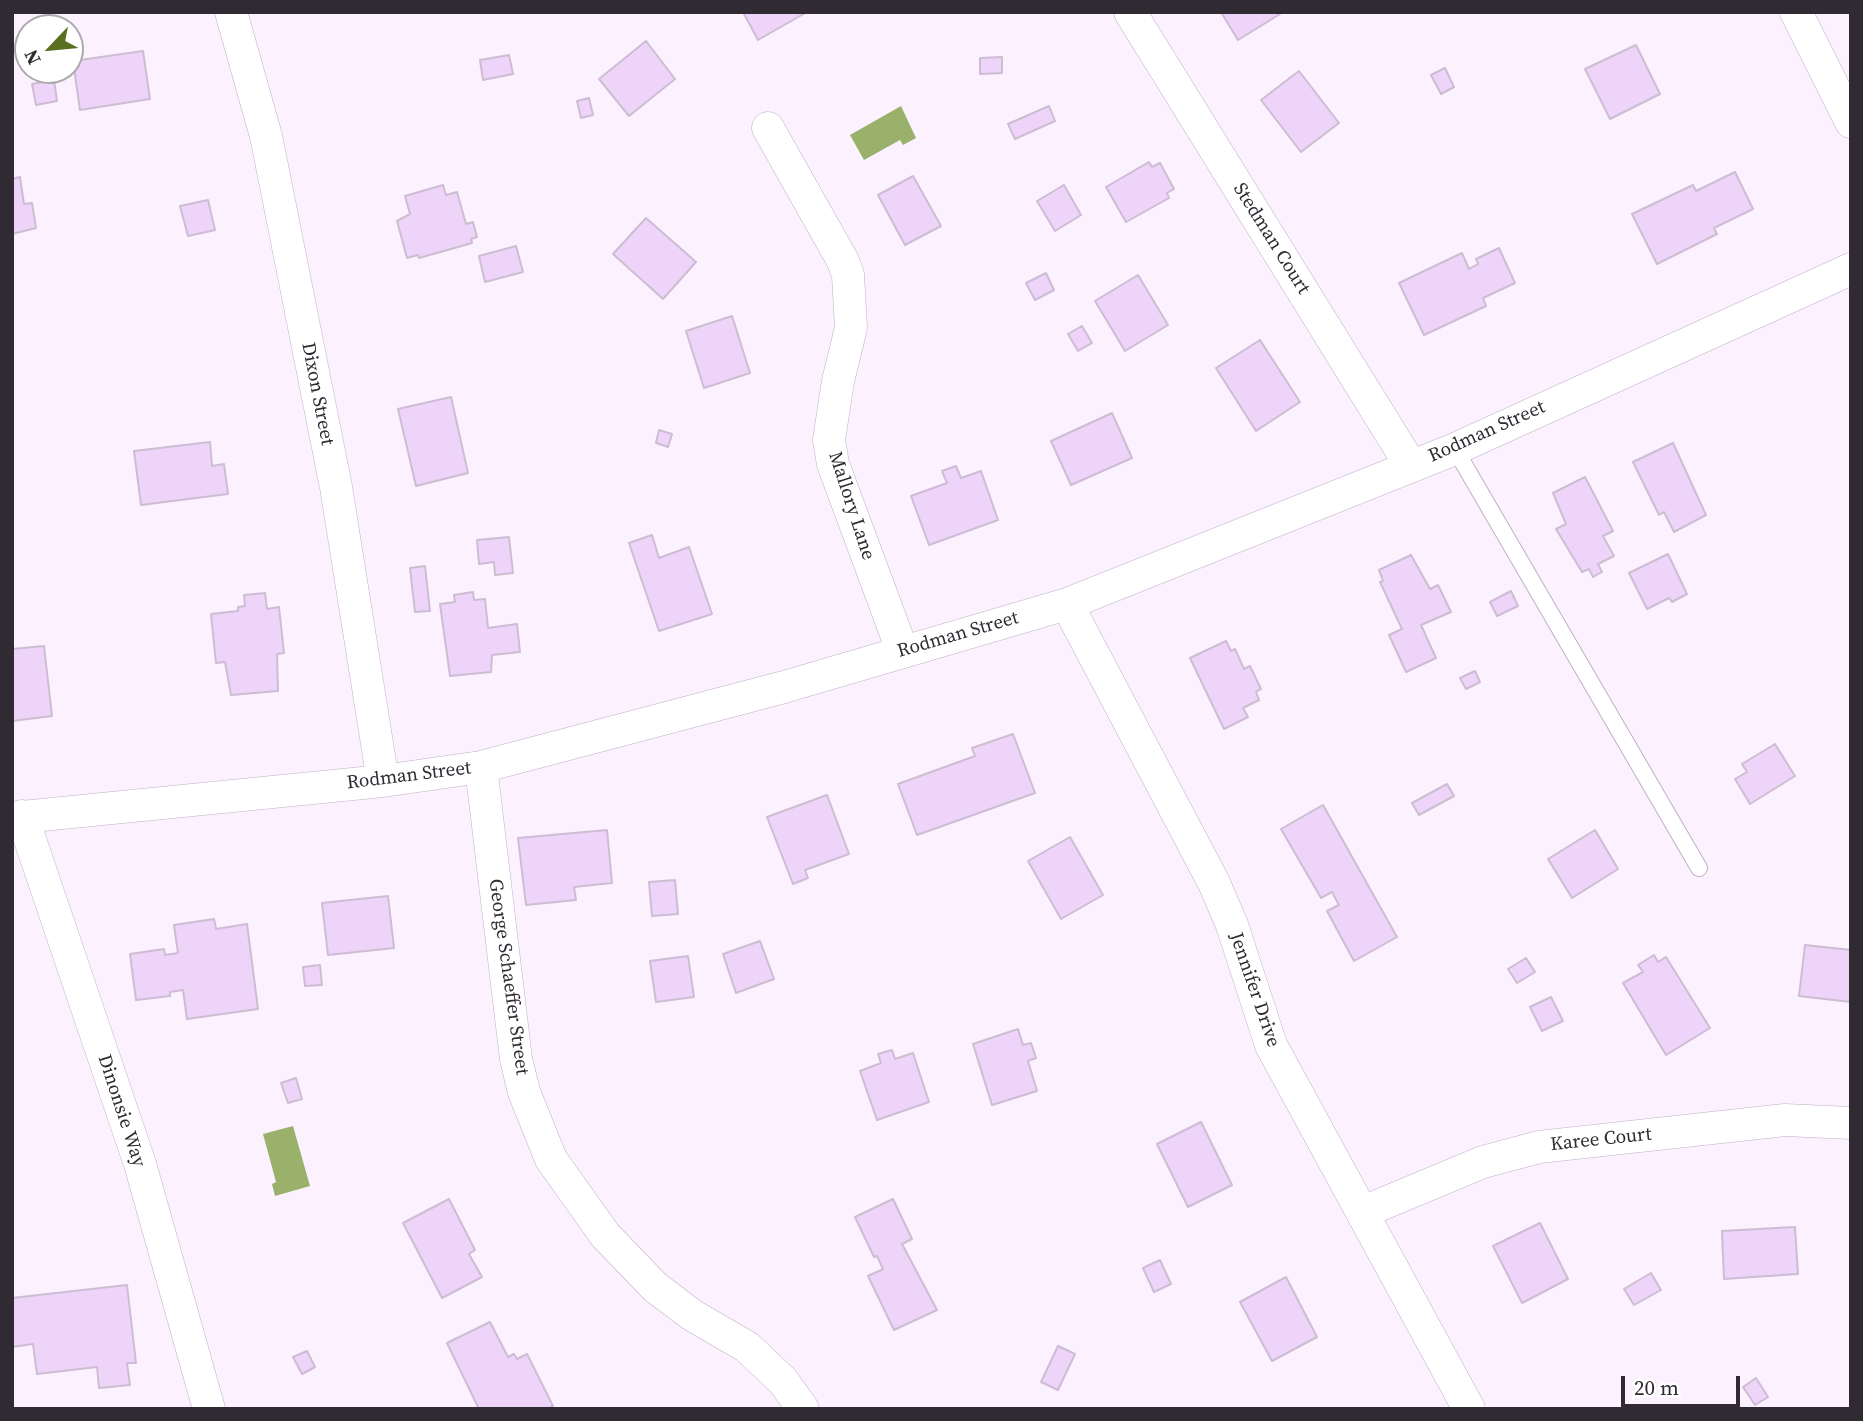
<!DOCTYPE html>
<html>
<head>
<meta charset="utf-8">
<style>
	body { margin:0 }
	#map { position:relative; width:1863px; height:1421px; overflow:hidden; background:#fbf1ff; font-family:"Source Serif 4",serif }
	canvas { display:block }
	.frame { position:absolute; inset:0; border:14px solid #302a32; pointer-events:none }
	.north { position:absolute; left:14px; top:14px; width:70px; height:70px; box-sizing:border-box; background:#fff; border:2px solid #acaaad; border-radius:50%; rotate:244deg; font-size:19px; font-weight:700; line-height:28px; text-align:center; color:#302a32 }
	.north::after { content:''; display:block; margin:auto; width:24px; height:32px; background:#5a7021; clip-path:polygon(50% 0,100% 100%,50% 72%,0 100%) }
	.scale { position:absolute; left:1621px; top:1376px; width:119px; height:32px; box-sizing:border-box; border:4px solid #302a32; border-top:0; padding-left:9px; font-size:21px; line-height:24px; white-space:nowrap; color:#302a32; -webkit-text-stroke:5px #fff; paint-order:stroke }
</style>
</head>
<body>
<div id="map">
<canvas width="1863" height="1421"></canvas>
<div class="frame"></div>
<div class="north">N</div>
<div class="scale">20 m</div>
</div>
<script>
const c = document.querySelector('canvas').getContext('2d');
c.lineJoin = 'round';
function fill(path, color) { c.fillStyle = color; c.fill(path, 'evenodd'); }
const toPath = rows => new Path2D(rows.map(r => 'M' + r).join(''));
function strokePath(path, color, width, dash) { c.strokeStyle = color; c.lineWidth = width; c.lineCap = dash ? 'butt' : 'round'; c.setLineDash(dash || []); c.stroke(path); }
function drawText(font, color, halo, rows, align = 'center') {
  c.font = font + ' "Source Serif 4",serif'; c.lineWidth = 5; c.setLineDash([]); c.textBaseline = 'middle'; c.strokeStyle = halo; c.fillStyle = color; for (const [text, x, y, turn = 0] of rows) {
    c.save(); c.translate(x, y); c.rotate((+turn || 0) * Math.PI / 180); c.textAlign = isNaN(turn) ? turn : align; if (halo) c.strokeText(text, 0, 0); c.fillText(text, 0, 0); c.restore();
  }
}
const water = toPath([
	[901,106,916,138,903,145,900,140,864,160,850,135],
	[293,1126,310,1186,275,1196,272,1184,276,1182,263,1134]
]);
const building = toPath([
	[743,12,807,12,758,40,743,12],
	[1221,12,1279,12,1280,14,1238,40,1221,12],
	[646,41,675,79,629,116,599,79,646,41],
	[1636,45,1660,94,1610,119,1585,69,1636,45],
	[143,51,150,99,80,110,73,61,143,51],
	[509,55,513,74,483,80,480,60,509,55],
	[1002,57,1002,73,980,74,980,58,1002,57],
	[1445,68,1454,87,1441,94,1431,75,1445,68],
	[1299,71,1339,123,1301,152,1261,100,1299,71],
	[54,80,57,101,36,105,32,84,54,80],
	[589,98,593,115,581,118,577,101,589,98],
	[1049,106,1055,121,1015,139,1008,124,1049,106],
	[1149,162,1152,167,1160,163,1174,189,1167,193,1169,198,1126,222,1106,187,1149,162],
	[1735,172,1753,209,1714,228,1717,234,1657,264,1632,214,1693,185,1696,191,1735,172],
	[913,176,941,226,905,245,878,195,913,176],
	[20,177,24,204,32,203,36,228,12,234,12,179,20,177],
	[443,185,446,195,457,192,466,224,473,222,477,237,471,239,472,243,419,258,418,255,407,258,397,221,410,214,405,196,443,185],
	[1064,185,1081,215,1055,231,1037,201,1064,185],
	[208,200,215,230,188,236,180,206,208,200],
	[646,218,696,262,663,299,613,254,646,218],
	[516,246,523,272,485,282,479,256,516,246],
	[1499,248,1515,283,1483,298,1486,306,1424,335,1399,283,1462,253,1469,269,1478,264,1476,259,1499,248],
	[1046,273,1054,290,1035,300,1026,283,1046,273],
	[1138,275,1168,325,1125,351,1095,301,1138,275],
	[732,316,750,373,704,388,686,331,732,316],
	[1082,326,1092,343,1078,351,1068,334,1082,326],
	[1260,340,1300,402,1256,431,1216,368,1260,340],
	[451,397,468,473,416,486,398,409,451,397],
	[1112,413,1132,458,1071,485,1051,441,1112,413],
	[659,430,672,434,668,447,656,443,659,430],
	[210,442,212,466,224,464,228,494,141,505,134,451,210,442],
	[1673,443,1706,515,1674,532,1664,512,1659,515,1633,462,1673,443],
	[956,466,961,478,981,471,998,520,929,545,911,496,947,483,942,471,956,466],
	[1585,477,1613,531,1603,536,1614,556,1598,564,1602,572,1593,577,1589,569,1582,572,1556,529,1566,524,1553,493,1585,477],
	[652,535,659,558,689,547,712,614,659,631,629,543,652,535],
	[509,537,513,573,495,575,494,562,479,564,477,540,509,537],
	[1668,554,1687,594,1672,602,1669,598,1647,609,1629,573,1668,554],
	[1411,555,1430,589,1438,585,1451,612,1421,625,1436,658,1406,672,1389,635,1402,629,1380,582,1383,581,1379,570,1411,555],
	[425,566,430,611,415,612,410,568,425,566],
	[1511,591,1518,606,1497,616,1490,602,1511,591],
	[473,592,474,600,485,599,488,628,517,624,520,652,492,655,491,672,450,676,440,604,455,602,454,595,473,592],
	[265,593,267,609,279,607,284,653,277,654,278,691,231,695,225,662,216,663,211,614,238,611,238,607,245,606,244,595,265,593],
	[1226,641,1231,651,1235,649,1244,669,1250,666,1261,689,1256,692,1259,700,1243,708,1248,717,1224,729,1190,658,1226,641],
	[44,646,52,716,12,721,12,649,44,646],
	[1475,671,1480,682,1466,689,1460,678,1475,671],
	[1013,734,1035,793,917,835,898,784,975,756,972,748,1013,734],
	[1775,744,1795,776,1750,804,1735,779,1747,772,1742,764,1775,744],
	[1447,784,1454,796,1419,815,1412,803,1447,784],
	[827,795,849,854,805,870,808,878,793,884,767,817,827,795],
	[1323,805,1397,937,1354,961,1327,911,1339,905,1332,892,1321,898,1281,829,1323,805],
	[607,830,612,883,574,887,576,900,526,905,518,838,607,830],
	[1595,830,1618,869,1572,898,1548,859,1595,830],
	[1070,837,1103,895,1061,919,1028,861,1070,837],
	[675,880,678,914,652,916,649,882,675,880],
	[388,896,394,948,328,955,322,903,388,896],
	[214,919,216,929,247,924,258,1009,187,1019,183,990,170,992,170,996,136,1000,130,954,164,949,165,955,178,953,174,925,214,919],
	[760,941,774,979,736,993,723,954,760,941],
	[1805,945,1851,950,1851,1002,1799,996,1805,945],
	[1654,955,1658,962,1666,957,1710,1028,1666,1055,1623,983,1643,972,1638,965,1654,955],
	[688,956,694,997,656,1002,650,961,688,956],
	[1526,958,1535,972,1517,983,1508,969,1526,958],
	[320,965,322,985,305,986,303,967,320,965],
	[1551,997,1563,1021,1542,1031,1530,1007,1551,997],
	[1018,1029,1023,1045,1031,1043,1036,1058,1028,1061,1037,1091,992,1105,973,1044,1018,1029],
	[892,1050,895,1059,913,1053,929,1102,877,1120,860,1071,881,1063,878,1054,892,1050],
	[296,1078,302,1099,288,1103,281,1083,296,1078],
	[1201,1122,1232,1185,1188,1207,1157,1144,1201,1122],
	[449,1199,475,1250,469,1254,482,1277,442,1298,403,1223,449,1199],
	[893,1199,912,1239,902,1244,937,1310,894,1330,868,1276,883,1269,877,1256,874,1257,855,1217,893,1199],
	[1540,1223,1568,1279,1522,1303,1493,1246,1540,1223],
	[1795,1227,1798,1274,1724,1279,1722,1231,1795,1227],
	[1160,1260,1171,1284,1154,1292,1143,1268,1160,1260],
	[1651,1273,1661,1290,1634,1305,1624,1289,1651,1273],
	[1286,1277,1317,1337,1272,1361,1240,1302,1286,1277],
	[127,1285,136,1363,127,1363,130,1385,99,1388,97,1367,37,1374,33,1344,12,1347,12,1298,127,1285],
	[490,1322,508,1357,514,1354,517,1359,527,1354,553,1406,547,1409,479,1409,447,1343,490,1322],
	[1058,1346,1075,1354,1058,1390,1041,1382,1058,1346],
	[307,1351,315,1367,302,1374,293,1357,307,1351],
	[1756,1378,1768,1397,1755,1405,1743,1387,1756,1378]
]);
const service = toPath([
	[1455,449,1699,868]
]);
const minor = toPath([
	[231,12,266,136,336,487,383,781],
	[1130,12,1411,466],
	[1796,12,1851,122],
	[768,128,843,261,848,275,851,328,838,381,829,440,833,464,902,650],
	[1067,604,1214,883,1232,925,1271,1045,1469,1409],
	[481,767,516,1059,524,1092,551,1159,605,1235,655,1287,692,1315,747,1347,783,1381,803,1409],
	[22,816,140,1164,209,1409],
	[12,818,383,781,481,767,784,687,1067,604,1455,449,1851,269],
	[1363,1212,1483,1162,1539,1147,1785,1120,1851,1123]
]);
const streetNames = [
	["Stedman Court",1271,239,58],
	["Dixon Street",317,394,79],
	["Rodman Street",1487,432,-24],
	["Mallory Lane",851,506,72],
	["Rodman Street",958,635,-16],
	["Rodman Street",409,776,-7],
	["George Schaeffer Street",508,977,82],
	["Jennifer Drive",1254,990,71],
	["Dinonsie Way",121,1111,72],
	["Karee Court",1601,1140,-6]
];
fill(water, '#9ab16c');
fill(building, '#efd4f9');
strokePath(building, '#cdbdd3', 2);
strokePath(service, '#c0b0c6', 18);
strokePath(minor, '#c0b0c6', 33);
strokePath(service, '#fff', 16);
strokePath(minor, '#fff', 32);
drawText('19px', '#302a32', '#fff', streetNames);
</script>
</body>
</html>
